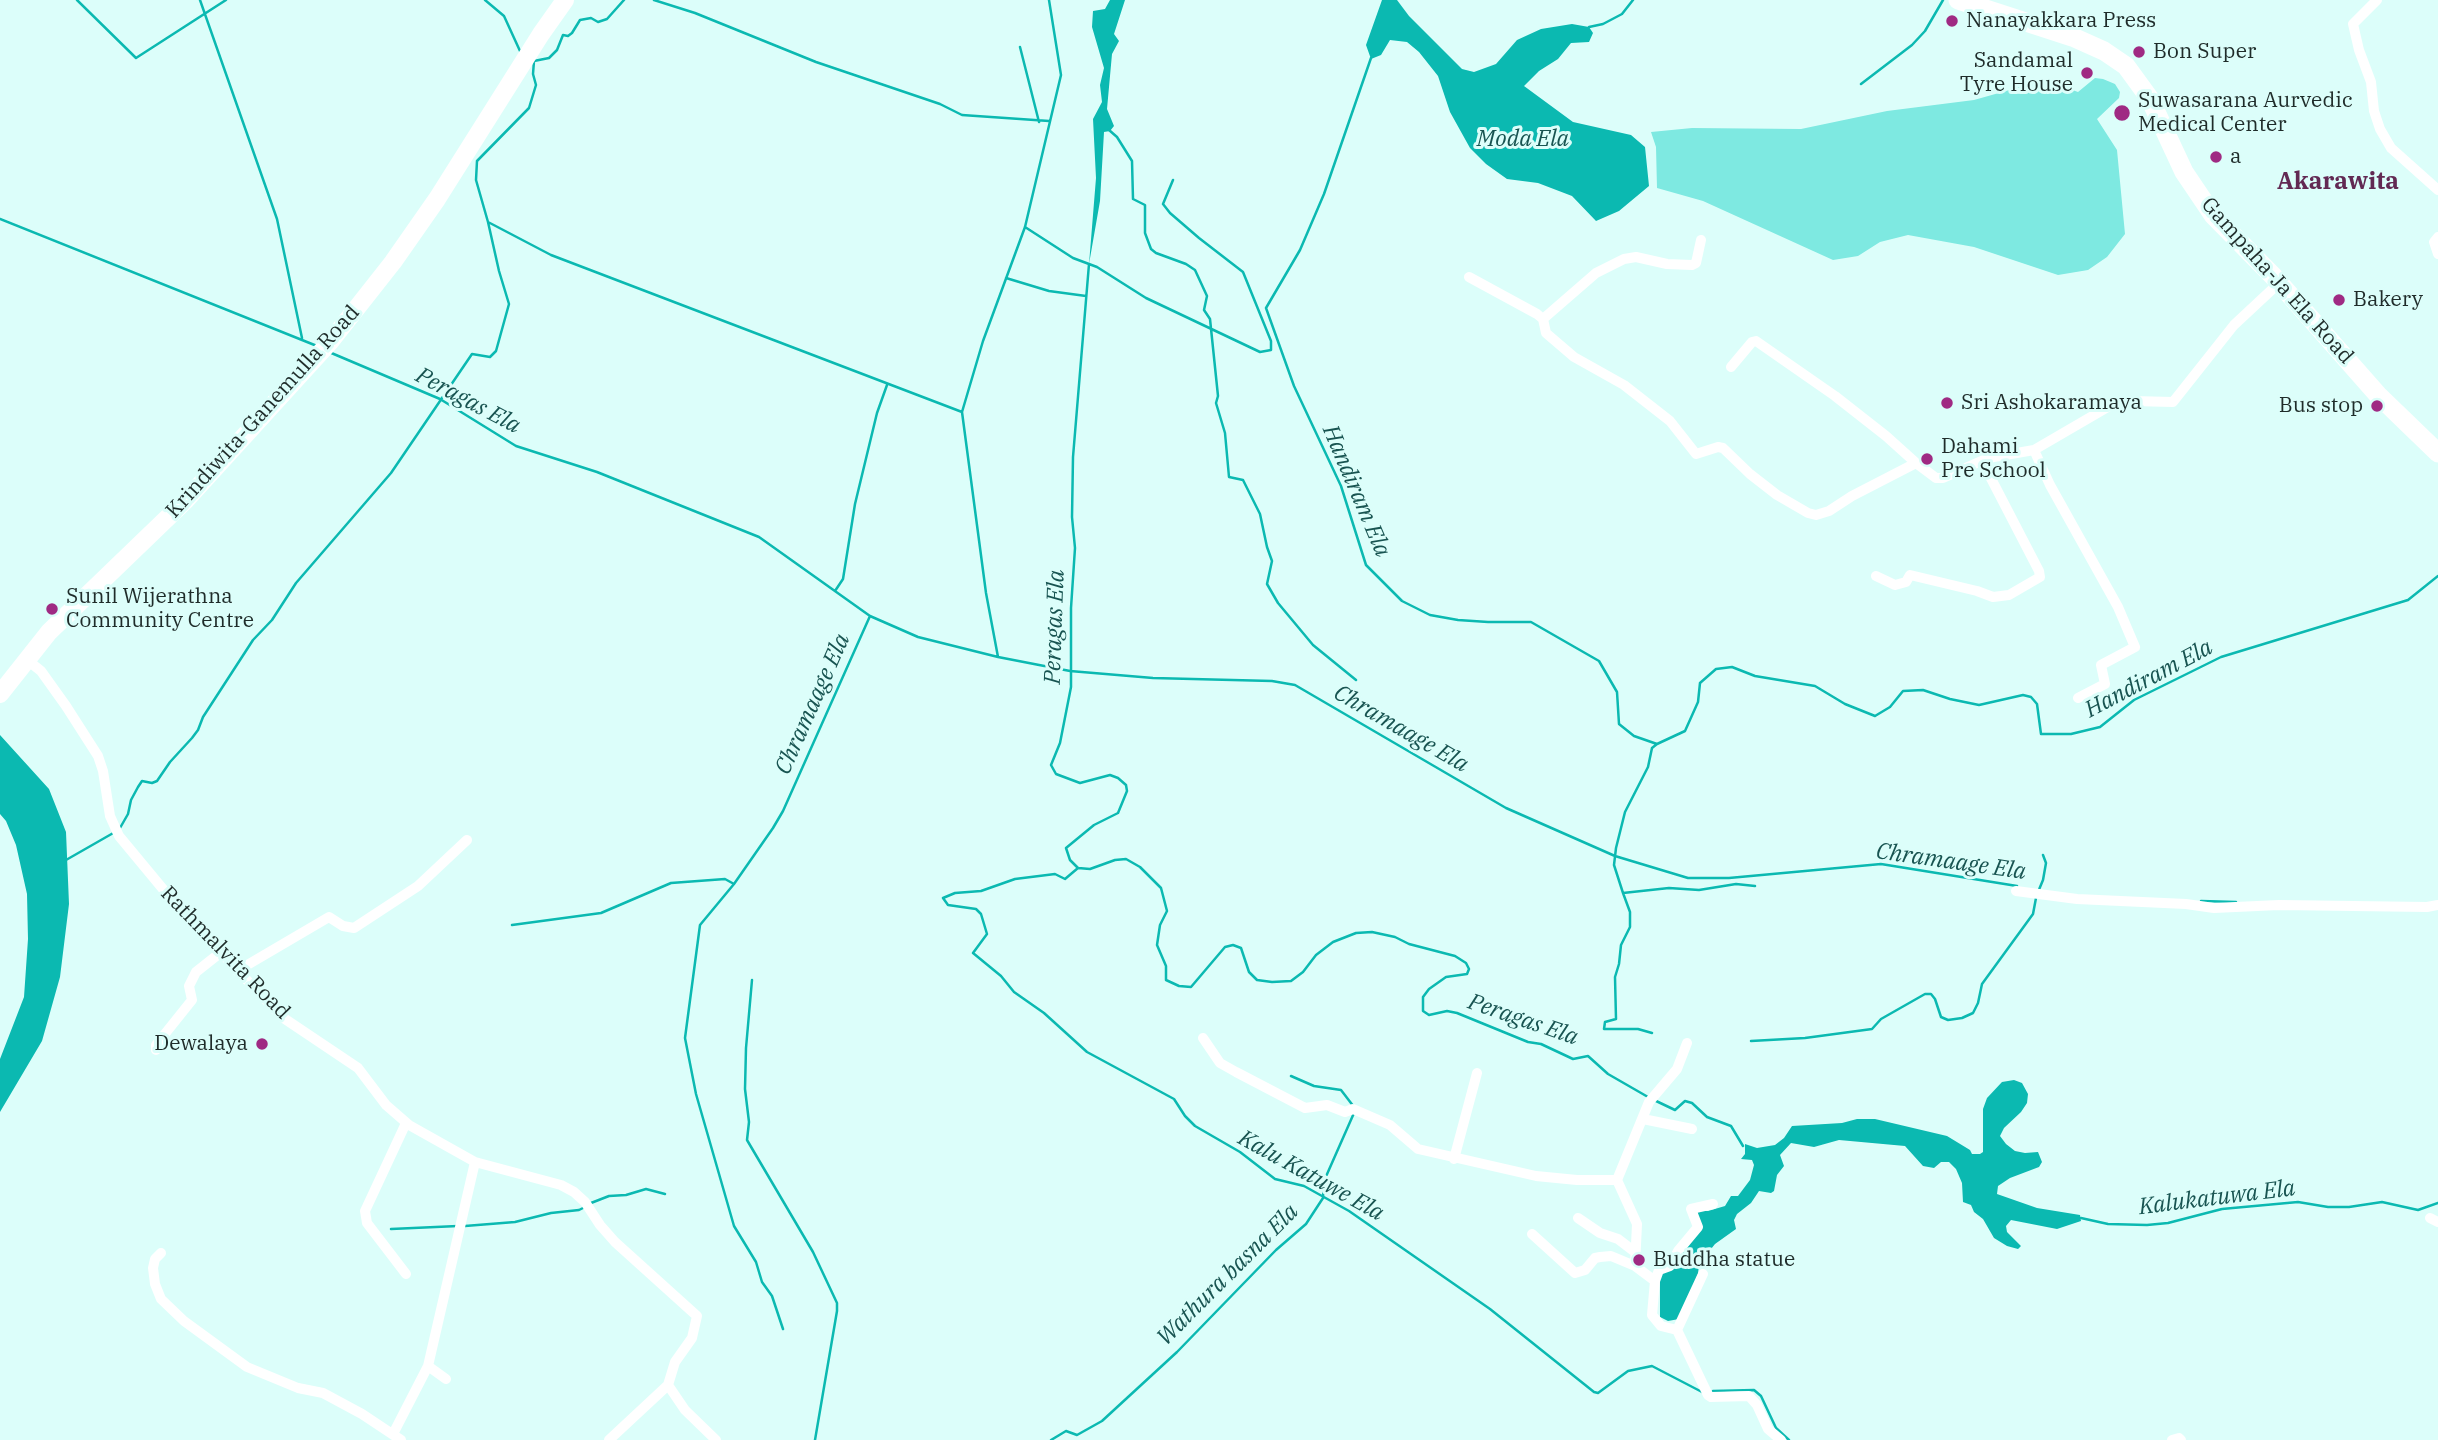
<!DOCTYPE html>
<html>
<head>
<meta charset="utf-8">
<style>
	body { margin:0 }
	canvas { display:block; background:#dcfefa }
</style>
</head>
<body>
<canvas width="2438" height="1440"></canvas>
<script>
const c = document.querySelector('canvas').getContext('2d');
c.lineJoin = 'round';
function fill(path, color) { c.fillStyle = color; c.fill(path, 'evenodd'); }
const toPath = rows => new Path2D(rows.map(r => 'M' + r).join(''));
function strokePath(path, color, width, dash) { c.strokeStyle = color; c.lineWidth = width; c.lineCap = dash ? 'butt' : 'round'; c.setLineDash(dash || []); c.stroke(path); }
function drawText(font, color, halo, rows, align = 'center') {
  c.font = font + ' "IBM Plex Serif",serif'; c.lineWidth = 6; c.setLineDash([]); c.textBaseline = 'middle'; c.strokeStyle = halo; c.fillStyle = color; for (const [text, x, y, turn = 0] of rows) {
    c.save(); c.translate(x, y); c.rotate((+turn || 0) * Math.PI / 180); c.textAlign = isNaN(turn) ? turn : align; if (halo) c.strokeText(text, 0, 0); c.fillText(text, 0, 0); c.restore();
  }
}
const green = toPath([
	[2095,78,2103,79,2115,84,2120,92,2119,98,2097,119,2117,150,2125,234,2107,257,2088,270,2058,275,1974,247,1908,235,1880,242,1858,256,1833,260,1703,201,1657,188,1656,147,1651,132,1692,128,1801,129,1887,111,1974,100,2045,80,2078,92]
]);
const water = toPath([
	[1110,0,1125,0,1114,34,1119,41,1112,54,1107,109,1114,126,1110,131,1104,132,1100,201,1089,264,1096,178,1093,119,1102,102,1100,85,1104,68,1092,27,1093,11,1105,9],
	[1382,0,1397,0,1409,16,1462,69,1474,72,1496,64,1517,40,1541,29,1572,24,1589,27,1593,33,1589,42,1571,43,1558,59,1539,71,1524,86,1573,122,1631,135,1645,147,1649,186,1619,211,1596,221,1572,196,1538,183,1507,179,1486,164,1470,148,1450,112,1438,76,1419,52,1407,42,1390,40,1381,55,1371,59,1366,45],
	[0,735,49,789,66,832,69,904,60,977,42,1041,0,1112,0,1059,24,997,28,939,27,894,16,845,6,821,0,814],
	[2014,1080,2022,1083,2028,1094,2027,1103,2021,1112,2004,1128,2000,1136,2006,1144,2015,1151,2025,1153,2038,1152,2042,1162,2039,1167,2010,1178,1998,1186,1997,1194,2037,1208,2080,1215,2081,1221,2057,1229,2011,1220,2006,1226,2007,1232,2021,1246,2018,1249,2007,1246,1994,1238,1983,1219,1974,1212,1971,1205,1963,1202,1962,1183,1956,1169,1949,1162,1941,1162,1934,1168,1923,1166,1905,1146,1839,1140,1814,1147,1791,1143,1780,1155,1784,1166,1777,1175,1774,1191,1771,1193,1759,1191,1751,1203,1737,1214,1734,1220,1736,1229,1715,1244,1699,1264,1698,1274,1679,1319,1668,1321,1660,1317,1660,1274,1676,1261,1698,1233,1694,1211,1708,1211,1725,1206,1731,1196,1738,1196,1750,1180,1754,1165,1752,1160,1741,1159,1745,1154,1745,1144,1757,1148,1775,1145,1784,1138,1792,1126,1842,1123,1857,1119,1875,1119,1947,1136,1970,1150,1972,1154,1980,1154,1983,1152,1983,1109,1987,1098,2002,1082]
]);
const stream = toPath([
	[77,0,136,58,226,0],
	[200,0,277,219,302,338],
	[485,0,504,16,520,51],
	[624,0,607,19,598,22,591,18,580,20,572,33,568,36,563,35,557,50,549,58,534,61,533,74,536,85,529,108,477,161,476,180,488,222,551,255,962,412],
	[654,0,695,13,816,62,940,104,962,115,1049,121],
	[1589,27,1603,24,1622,14,1633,0],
	[1020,47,1039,122],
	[1371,58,1324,194,1300,250,1266,308,1294,386,1341,486,1366,565,1402,601,1430,615,1458,620,1488,622,1531,622,1599,661,1617,692,1619,724,1634,736,1657,744,1685,731,1698,702,1700,683,1716,669,1732,667,1755,676,1815,686,1845,704,1875,716,1890,707,1903,691,1923,690,1950,699,1979,705,2023,695,2031,697,2037,704,2041,734,2071,734,2100,727,2134,700,2221,657,2408,600,2438,576],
	[1861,84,1912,45,1925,31,1943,0],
	[1109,130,1117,137,1132,161,1133,199,1145,205,1145,233,1151,249,1156,253,1186,264,1195,270,1207,296,1204,310,1210,319,1218,396,1216,403,1225,433,1229,477,1243,480,1260,514,1267,547,1272,561,1267,584,1278,603,1313,645,1356,680],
	[0,219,317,346],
	[1025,227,1073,258,1097,267,1146,298,1260,352,1271,350,1271,341,1243,272,1199,238,1170,213,1163,204,1173,180],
	[1089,264,1073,457,1072,517,1075,548,1071,608,1071,687,1060,743,1051,765,1056,774,1080,783,1110,775,1118,778,1126,785,1127,791,1118,813,1094,825,1066,848,1070,860,1078,868,1090,869,1115,860,1126,859,1140,867,1161,888,1167,911,1160,925,1157,945,1166,966,1166,980,1179,986,1191,987,1225,947,1233,945,1241,948,1249,972,1257,980,1272,982,1291,981,1303,972,1316,955,1333,942,1356,933,1372,932,1395,937,1409,944,1455,956,1466,963,1469,969,1467,974,1446,977,1429,989,1423,997,1423,1011,1429,1015,1447,1011,1457,1013,1528,1042,1541,1044,1573,1059,1588,1056,1608,1074,1648,1097],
	[1006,278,1049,291,1086,296],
	[329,352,440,399,516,446,597,472,759,537,870,616],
	[835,591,843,579,855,504,877,413,887,385],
	[998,657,986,593,962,412,983,341,1025,227,1061,75,1049,0],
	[1657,744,1652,748,1648,767,1625,812,1616,848,1614,865,1623,893,1669,888,1699,890,1736,884,1755,886],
	[120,828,128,814,131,800,138,787,142,781,152,783,157,781,170,762,192,738,198,730,203,717,253,640,272,620,296,583,391,473,472,354,490,357,496,351,509,304,499,271,488,222],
	[66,860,115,832],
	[1078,868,1065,879,1055,874,1015,879,981,891,955,893,943,898,948,905,976,909,981,914,987,934,973,953,1001,976,1014,992,1044,1013,1087,1052,1174,1099,1185,1116,1195,1126,1240,1152,1275,1179,1304,1186,1349,1211,1490,1309,1594,1392,1598,1393,1628,1371,1652,1366,1702,1392],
	[734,884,700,925,685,1038,696,1094,734,1226,756,1262,762,1282,772,1296,783,1329],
	[2038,892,2043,880,2046,863,2043,855],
	[1623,893,1630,912,1630,927,1621,945,1619,964,1615,977,1616,1019,1605,1022,1604,1029,1638,1029,1652,1033],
	[2201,901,2236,902],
	[512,925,601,913,671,883,725,879,734,884,773,828,783,811,870,616,918,637,998,657,1070,671,1153,678,1272,681,1295,685,1506,808,1615,856,1688,878,1729,878,1881,864,2017,886],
	[752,980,746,1048,745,1089,749,1122,747,1140,813,1252,837,1303,837,1311,815,1440],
	[1751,1041,1805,1038,1872,1029,1881,1019,1925,994,1931,994,1935,999,1941,1017,1948,1020,1962,1018,1973,1013,1978,1003,1982,984,2033,914,2036,898],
	[1291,1076,1314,1086,1341,1090,1354,1107],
	[1654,1100,1675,1110,1685,1101,1692,1103,1707,1117,1731,1126,1743,1146],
	[591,1203,609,1196,626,1195,646,1189,665,1194],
	[2081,1218,2108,1224,2147,1225,2168,1223,2222,1209,2298,1202,2328,1207,2349,1207,2382,1202,2418,1210,2438,1203],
	[465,1226,515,1222,551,1213,579,1210,585,1207],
	[391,1229,458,1226],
	[1713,1391,1754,1390,1761,1396,1776,1428,1789,1440],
	[1051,1440,1066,1431,1077,1435,1102,1421,1177,1352,1276,1250,1306,1224,1323,1198,1324,1181,1354,1113]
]);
const minor = toPath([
	[2377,0,2353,24,2359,50,2371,82,2374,111,2380,129,2391,148,2438,190],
	[2438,237,2434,242,2438,254],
	[1469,277,1537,314,1543,319,1546,333,1574,357,1624,385,1670,421,1696,454,1718,447,1723,448,1750,474,1777,495,1808,513,1816,515,1829,511,1852,496,1916,463,1936,478,1943,478,1988,458,2034,450,2113,404,2132,401,2173,402,2234,325,2279,283],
	[1543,319,1596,273,1624,259,1636,257,1667,264,1692,265,1696,263,1701,240],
	[1731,367,1752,342,1756,341,1835,396,1886,436,1916,463],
	[2034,450,2050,485,2118,607,2135,647,2101,665,2105,684,2078,698],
	[1876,576,1895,585,1906,582,1910,575,1977,591,1993,597,2009,595,2040,577,2039,571,1982,461],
	[26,659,41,671,66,706,98,756,103,771,110,816,119,836,182,912,282,1017,358,1068,386,1105,409,1125,475,1162,561,1185,574,1192,585,1202,600,1225,615,1242,697,1316,692,1338,675,1362,668,1385,685,1410,716,1440],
	[2016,891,2077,899,2186,904,2214,908,2279,905,2427,907,2438,905],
	[237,971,329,917,343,926,354,928,418,886,467,840],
	[1203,1038,1220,1063,1236,1072,1305,1108,1327,1105,1345,1112,1353,1109,1390,1125,1418,1149,1536,1176,1577,1180,1617,1180,1637,1224,1635,1266,1655,1281,1652,1315,1661,1326,1677,1330,1708,1395,1711,1397,1749,1396,1757,1405,1768,1429,1781,1440],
	[156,1050,156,1045,192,1000,189,986,196,972,220,953],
	[1643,1119,1692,1129],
	[1454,1159,1477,1073],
	[1617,1180,1649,1102,1677,1069,1687,1043],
	[1578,1218,1600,1233,1618,1239,1635,1252],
	[2430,1218,2438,1222],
	[1532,1234,1575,1273,1585,1270,1595,1258,1600,1257,1611,1256,1635,1266],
	[161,1253,155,1259,153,1268,155,1284,161,1299,184,1321,247,1367,298,1388,323,1393,362,1414,401,1440],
	[406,1274,367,1223,365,1211,406,1123],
	[1655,1281,1659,1270,1670,1266,1678,1251,1698,1227,1691,1209,1713,1204],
	[1677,1330,1703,1274],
	[428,1366,446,1379],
	[393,1434,428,1366,475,1162],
	[609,1440,668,1385],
	[2172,1440,2179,1438,2181,1440]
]);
const primary = toPath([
	[0,694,49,632,186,500,330,342,393,262,437,199,541,34,565,0]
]);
const trunk = toPath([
	[1958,0,2075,38,2104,51,2126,66,2150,99,2184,172,2213,215,2274,277,2378,395,2438,453]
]);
const markers = [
	[1952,21,7,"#9f2a83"],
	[2139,52,7,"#9f2a83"],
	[2087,73,7,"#9f2a83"],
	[2122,113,9,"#9f2a83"],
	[2216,157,7,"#9f2a83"],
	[2339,300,7,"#9f2a83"],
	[1947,403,7,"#9f2a83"],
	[2377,406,7,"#9f2a83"],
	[1927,459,7,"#9f2a83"],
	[52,609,7,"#9f2a83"],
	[262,1044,7,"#9f2a83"],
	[1639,1260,7,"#9f2a83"]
];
const poiNames = [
	["Nanayakkara Press",1966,21],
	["Bon Super",2153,52],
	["Sandamal",2073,61,"right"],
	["Tyre House",2073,85,"right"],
	["Suwasarana Aurvedic",2138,101],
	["Medical Center",2138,125],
	["a",2230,157],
	["Bakery",2353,300],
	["Sri Ashokaramaya",1961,403],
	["Bus stop",2363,406,"right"],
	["Dahami",1941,447],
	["Pre School",1941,471],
	["Sunil Wijerathna",66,597],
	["Community Centre",66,621],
	["Dewalaya",248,1044,"right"],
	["Buddha statue",1653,1260]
];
const streetNames = [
	["Gampaha-Ja Ela Road",2277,281,48],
	["Krindiwita-Ganemulla Road",263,412,-48],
	["Rathmalvita Road",225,953,46]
];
const waterNames = [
	["Moda Ela",1523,139],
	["Peragas Ela",468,401,28],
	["Handiram Ela",1356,491,67],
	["Peragas Ela",1055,627,-88],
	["Handiram Ela",2149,679,-28],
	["Chramaage Ela",813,704,-66],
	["Chramaage Ela",1401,729,30],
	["Chramaage Ela",1951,862,8],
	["Peragas Ela",1523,1020,19],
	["Kalu Katuwe Ela",1311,1176,29],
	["Kalukatuwa Ela",2217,1198,-7],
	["Wathura basna Ela",1228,1275,-45]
];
const quarterNames = [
	["Akarawita",2338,182]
];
fill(green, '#7ee9e1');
fill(water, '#0bb9b1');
strokePath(stream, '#0bb9b1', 2.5);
strokePath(minor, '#fff', 10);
strokePath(primary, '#fff', 18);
strokePath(trunk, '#fff', 19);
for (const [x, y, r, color] of markers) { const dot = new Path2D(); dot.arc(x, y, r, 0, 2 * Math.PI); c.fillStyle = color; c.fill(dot); strokePath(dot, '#dcfefa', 2.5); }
drawText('21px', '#1f2c2a', '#dcfefa', poiNames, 'left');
drawText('21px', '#1f2c2a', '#dcfefa', streetNames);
drawText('italic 23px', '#185451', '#dcfefa', waterNames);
drawText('bold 24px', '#622953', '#dcfefa', quarterNames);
</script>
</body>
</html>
